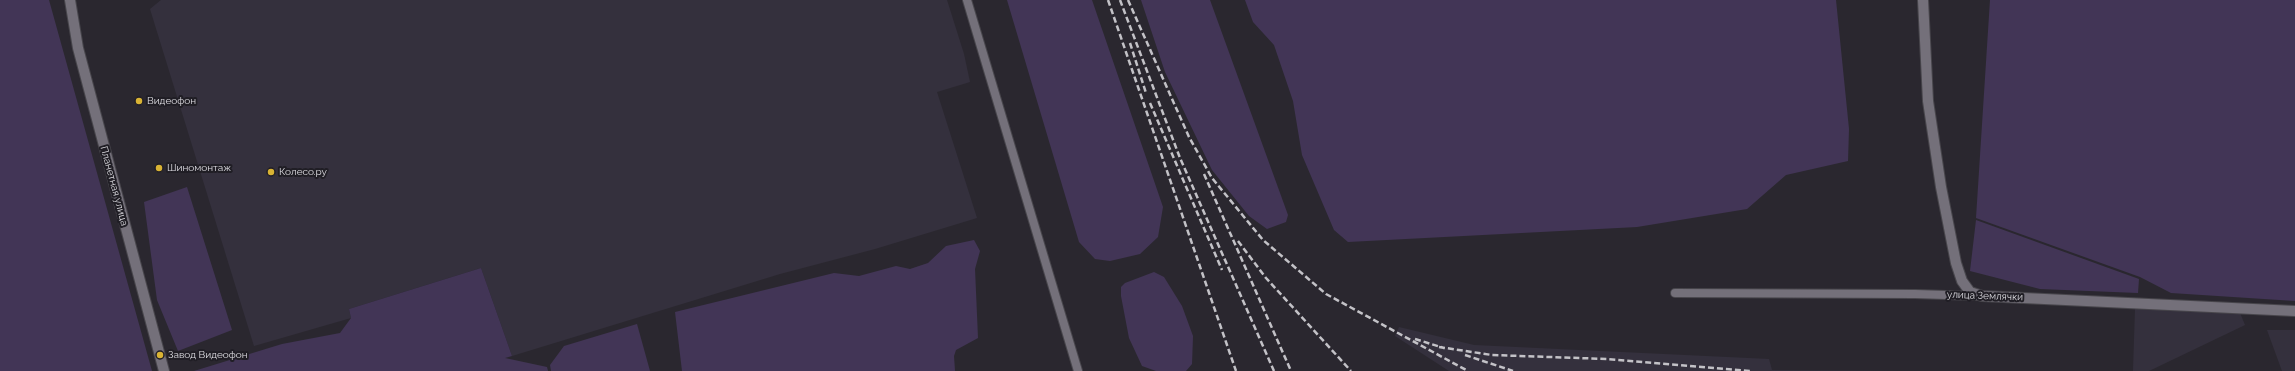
<!DOCTYPE html>
<html>
<head>
<meta charset="utf-8">
<style>
	body { margin:0 }
	canvas { display:block; background:#2a272f }
</style>
</head>
<body>
<canvas width="2295" height="371"></canvas>
<script>
const c = document.querySelector('canvas').getContext('2d');
c.lineJoin = 'round';
function fill(path, color) { c.fillStyle = color; c.fill(path, 'evenodd'); }
const toPath = rows => new Path2D(rows.map(r => 'M' + r).join(''));
function strokePath(path, color, width, dash) { c.strokeStyle = color; c.lineWidth = width; c.lineCap = dash ? 'butt' : 'round'; c.setLineDash(dash || []); c.stroke(path); }
function drawText(font, color, halo, rows, align = 'center') {
  c.font = font + ' Raleway,sans-serif'; c.lineWidth = 4; c.setLineDash([]); c.textBaseline = 'middle'; c.strokeStyle = halo; c.fillStyle = color; for (const [text, x, y, turn = 0] of rows) {
    c.save(); c.translate(x, y); c.rotate((+turn || 0) * Math.PI / 180); c.textAlign = isNaN(turn) ? turn : align; if (halo) c.strokeText(text, 0, 0); c.fillText(text, 0, 0); c.restore();
  }
}
const built = toPath([
	[161,0,947,0,964,54,970,82,937,92,977,218,875,249,780,274,512,356,481,268,349,309,351,318,254,346,150,9],
	[2135,309,2240,313,2245,325,2149,371,2133,371],
	[1399,327,1474,345,1769,359,1772,370,1903,371,1449,371,1395,336],
	[2267,330,2295,330,2295,371,2282,371]
]);
const green = toPath([
	[0,0,49,0,152,371,0,371],
	[1007,0,1092,0,1163,207,1158,237,1140,254,1110,261,1095,259,1079,242],
	[1141,0,1210,0,1288,215,1286,222,1267,229,1249,216,1212,170,1165,72],
	[1245,0,1836,0,1849,129,1848,161,1786,175,1747,209,1637,227,1348,242,1334,230,1302,155,1293,101,1274,45,1253,22],
	[1990,0,2295,0,2295,301,2171,293,2140,277,1976,218],
	[187,187,232,330,178,351,157,300,144,202],
	[1976,220,2139,279,2138,293,2040,289,1970,271],
	[974,240,980,251,975,269,978,338,956,350,954,356,955,371,682,371,675,312,834,273,859,276,896,266,910,269,928,263,946,246],
	[481,268,512,356,505,358,547,367,548,371,194,371,282,344,340,333,351,318,349,309],
	[1154,272,1164,277,1182,306,1193,336,1192,364,1186,371,1156,371,1142,366,1129,338,1121,296,1121,287,1125,283],
	[637,324,650,371,551,371,550,365,564,346]
]);
const minor = toPath([
	[967,0,1078,371],
	[1675,293,1915,294,1977,296]
]);
const tertiary = toPath([
	[1923,0,1928,101,1941,187,1956,263,1962,281,1970,292,1982,296,2295,311]
]);
const secondary = toPath([
	[70,0,78,48,164,371]
]);
const rail = toPath([
	[1108,0,1236,371],
	[1120,0,1180,158,1274,371],
	[1128,0,1189,137,1212,178,1263,240,1326,294,1468,371],
	[1130,43,1146,93],
	[1150,103,1222,270],
	[1204,174,1291,371],
	[1238,241,1266,278,1351,371],
	[1415,339,1444,348],
	[1439,347,1492,355,1607,359,1751,371],
	[1465,355,1513,371]
]);
const markers = [
	[139,101,4,"#d9b334"],
	[159,168,4,"#d9b334"],
	[271,172,4,"#d9b334"],
	[160,355,4,"#d9b334"]
];
const poiNames = [
	["Видеофон",147,101],
	["Шиномонтаж",167,168],
	["Колесо.ру",279,172],
	["Завод Видеофон",168,355]
];
const streetNames = [
	["Планетная улица",114,186,75],
	["улица Землячки",1985,296,2]
];
fill(built, '#34303d');
fill(green, '#423556');
strokePath(minor, '#48464c', 10);
strokePath(tertiary, '#48464c', 12);
strokePath(secondary, '#48464c', 12);
strokePath(minor, '#74707a', 8);
strokePath(tertiary, '#74707a', 10);
strokePath(secondary, '#74707a', 10);
strokePath(rail, '#c3c2c7', 2.5, [6, 3]);
for (const [x, y, r, color] of markers) { const dot = new Path2D(); dot.arc(x, y, r, 0, 2 * Math.PI); c.fillStyle = color; c.fill(dot); strokePath(dot, '#201e25', 1.5); }
drawText('10px', '#dfdee3', '#201e25', poiNames, 'left');
drawText('10px', '#dfdee3', '#201e25', streetNames);
</script>
</body>
</html>
